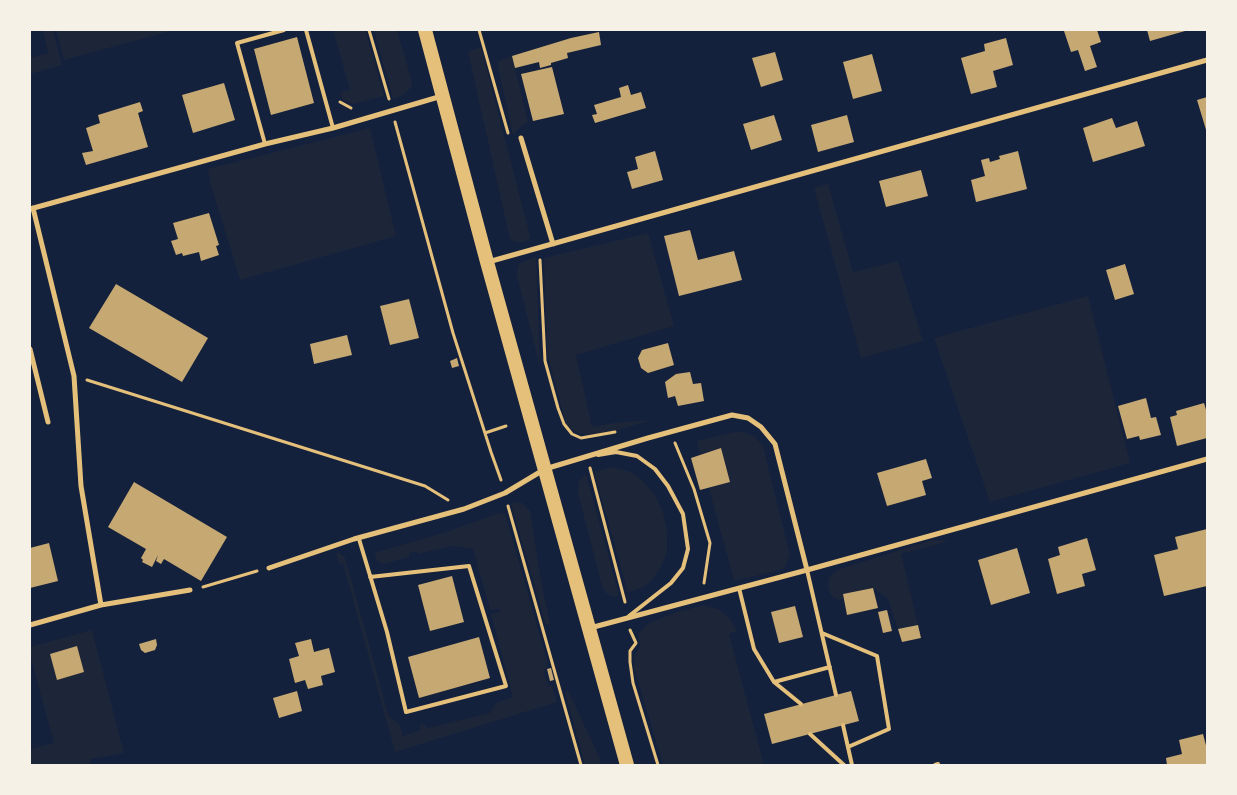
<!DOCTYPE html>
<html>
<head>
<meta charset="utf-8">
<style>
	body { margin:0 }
	#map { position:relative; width:1237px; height:795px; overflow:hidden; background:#14213d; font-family:"DejaVu Sans",sans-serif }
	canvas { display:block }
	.frame { position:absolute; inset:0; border:31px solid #f6f1e7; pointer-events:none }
</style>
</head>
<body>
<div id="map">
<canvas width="1237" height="795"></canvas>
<div class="frame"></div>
</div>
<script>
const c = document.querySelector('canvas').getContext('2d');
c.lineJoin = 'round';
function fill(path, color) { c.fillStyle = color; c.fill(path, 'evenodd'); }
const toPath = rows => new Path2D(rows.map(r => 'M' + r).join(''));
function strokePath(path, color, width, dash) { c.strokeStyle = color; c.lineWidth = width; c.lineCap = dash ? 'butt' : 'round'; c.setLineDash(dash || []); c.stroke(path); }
const green = toPath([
	[43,30,53,30,62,65,30,74,30,58,48,53],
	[56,30,174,30,64,60],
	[333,30,365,30,384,96,353,104,343,100,340,92,350,90],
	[374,30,397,30,412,82,411,88,403,95,393,99],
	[481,47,530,236,528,240,523,242,515,242,510,239,468,52],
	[512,56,528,122,518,129,513,135,497,62],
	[370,128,396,236,240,280,210,182,208,169],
	[828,184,853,272,898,261,923,341,861,358,814,188],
	[648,233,674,326,576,355,592,427,613,423,651,420,611,432,589,435,578,433,569,428,566,424,547,353,544,258],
	[536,257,540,367,517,276,518,266,522,262],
	[1088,296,1130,463,990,502,934,338],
	[740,431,754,436,763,446,790,555,784,569,734,581,709,488,730,482,721,449,700,454,697,441],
	[611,467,631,472,643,481,655,495,663,512,667,530,667,552,662,565,653,579,644,587,628,592,594,472],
	[586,474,619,595,613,597,606,593,602,586,578,493,579,481],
	[516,502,522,503,530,511,540,575,550,624,546,625,511,504],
	[499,513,505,514,548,664,543,673,549,686,552,686,557,702,395,752,343,563,339,564,336,553,340,553,345,558,389,717,399,724,403,736,420,730,420,725,422,724,428,728,490,713,496,703,513,697,491,614,501,611,500,609,490,610,473,549,451,546,418,554,417,551,409,553,409,557,383,564,377,561,374,553,446,532],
	[932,540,950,541,901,554,918,625,898,629,888,599,874,588,843,594,844,599,840,600,834,598,830,593,828,585,829,578,837,570],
	[704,605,720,610,730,619,737,631,729,634,764,765,663,765,634,667,635,656,640,645,638,633,649,623,677,612],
	[92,630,124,753,90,759,91,765,30,765,30,749,54,743,30,655,30,647],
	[568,690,600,759,600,765,585,765,565,692]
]);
const building = toPath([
	[1097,30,1101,42,1090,46,1097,67,1085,71,1078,50,1071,52,1064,31],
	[1147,30,1184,30,1185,31,1150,41],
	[599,32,601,45,567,53,568,58,551,63,551,65,540,68,539,62,515,68,512,56,571,38],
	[297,37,314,103,271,115,254,49],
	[1006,38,1013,65,993,71,997,87,971,94,961,58,985,51,984,44],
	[775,52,783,80,761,87,752,58],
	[872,54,882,91,853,99,843,62],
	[552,67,564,114,533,121,521,74],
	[224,83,235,120,193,133,182,95],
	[628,85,631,95,641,92,646,108,595,123,592,115,597,114,594,105,621,97,619,88],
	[1207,97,1207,133,1197,100],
	[140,102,143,111,138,113,148,147,86,165,82,153,93,151,86,128,100,123,98,115],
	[774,115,782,140,751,150,743,124],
	[847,115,854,142,818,152,811,125],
	[1112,118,1116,128,1137,121,1145,146,1093,162,1083,128],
	[655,151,663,180,632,189,627,172,638,169,635,157],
	[1018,151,1027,189,976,202,971,180,985,176,981,160,989,158,990,162,1000,159,999,156],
	[921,170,928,196,886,207,879,181],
	[209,213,219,245,216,246,219,255,201,261,199,252,183,256,182,253,176,255,171,241,178,239,173,223],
	[690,230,698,260,734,251,742,280,679,296,664,236],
	[1125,264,1134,294,1115,300,1106,270],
	[116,284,208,338,182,382,89,328],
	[409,299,419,338,390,345,380,306],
	[347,335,352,355,314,364,310,344],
	[668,343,674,365,648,373,641,368,638,358,642,350],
	[457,358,459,366,452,368,450,361],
	[690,372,693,384,701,383,704,401,678,406,675,396,668,398,665,382,676,374],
	[1146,398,1151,418,1156,417,1161,435,1140,440,1139,436,1127,439,1118,406],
	[1204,403,1207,413,1207,438,1177,446,1170,417,1177,415,1176,411],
	[721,448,730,482,700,490,691,458],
	[926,459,932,478,922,481,926,495,887,506,877,473],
	[134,482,227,537,201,581,164,559,161,564,156,561,158,555,152,567,142,562,143,560,141,558,146,549,108,527],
	[1207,529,1207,586,1164,596,1154,555,1178,549,1175,537],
	[1087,538,1096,570,1082,574,1085,586,1057,594,1048,559,1060,555,1058,547],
	[49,543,58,581,30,588,30,548],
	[1017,548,1030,593,991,605,978,560],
	[452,576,464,622,430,631,418,585],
	[873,588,878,608,847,615,843,594],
	[795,606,803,637,779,643,771,612],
	[887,610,892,631,883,633,878,612],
	[918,625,921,638,902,642,898,629],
	[479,637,490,678,419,698,408,657],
	[156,639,157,645,155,650,145,653,141,650,139,644],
	[311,639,314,652,329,648,335,672,321,676,323,685,308,689,305,680,295,683,289,659,299,656,295,643],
	[77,646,84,672,57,680,50,654],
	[551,668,554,680,550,681,547,669],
	[297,691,302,711,279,718,273,698],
	[851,691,859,721,772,744,764,714],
	[1203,734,1207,749,1207,765,1167,765,1166,758,1182,754,1179,740]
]);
const path = toPath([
	[369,30,389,99],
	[479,30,508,133],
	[340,102,351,108],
	[395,122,453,333,491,452,501,480],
	[540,260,545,361,558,408,564,424,572,434,581,438,615,432],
	[87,380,425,486,448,500],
	[485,433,506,426],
	[675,443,694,489,710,543,704,583],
	[590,468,625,602],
	[508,506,581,765],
	[203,587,257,571],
	[630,630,636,643,630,651,630,662,633,683,658,765]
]);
const service = toPath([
	[306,30,333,128],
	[265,144,237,43,284,30],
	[598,455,616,452,637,456,655,469,668,486,683,514,688,549,683,568,671,583,629,616],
	[359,539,387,632,406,712,506,686,469,566,370,577],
	[807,570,836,695],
	[739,588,754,649,774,682,801,704],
	[822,633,877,656,889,729,848,747],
	[774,682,830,667],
	[843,725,852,765],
	[810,734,844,765],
	[935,765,938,764]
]);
const minor = toPath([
	[521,138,553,244],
	[33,208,74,376,81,486,101,605],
	[30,209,265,144,333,128,442,96],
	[488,262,1207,60],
	[30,349,48,422],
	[269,568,354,539,464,509,505,493,545,469,648,438,732,415,748,418,761,427,775,444,807,570],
	[30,625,101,605,190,590],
	[590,628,807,570,1207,459]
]);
const trunk = toPath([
	[425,30,487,262,627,765]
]);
fill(green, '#1d2539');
fill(building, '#c6a872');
strokePath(path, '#e5c07b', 3);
strokePath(service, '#e5c07b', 4);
strokePath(minor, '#e5c07b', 5);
strokePath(trunk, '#e5c07b', 14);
</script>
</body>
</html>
